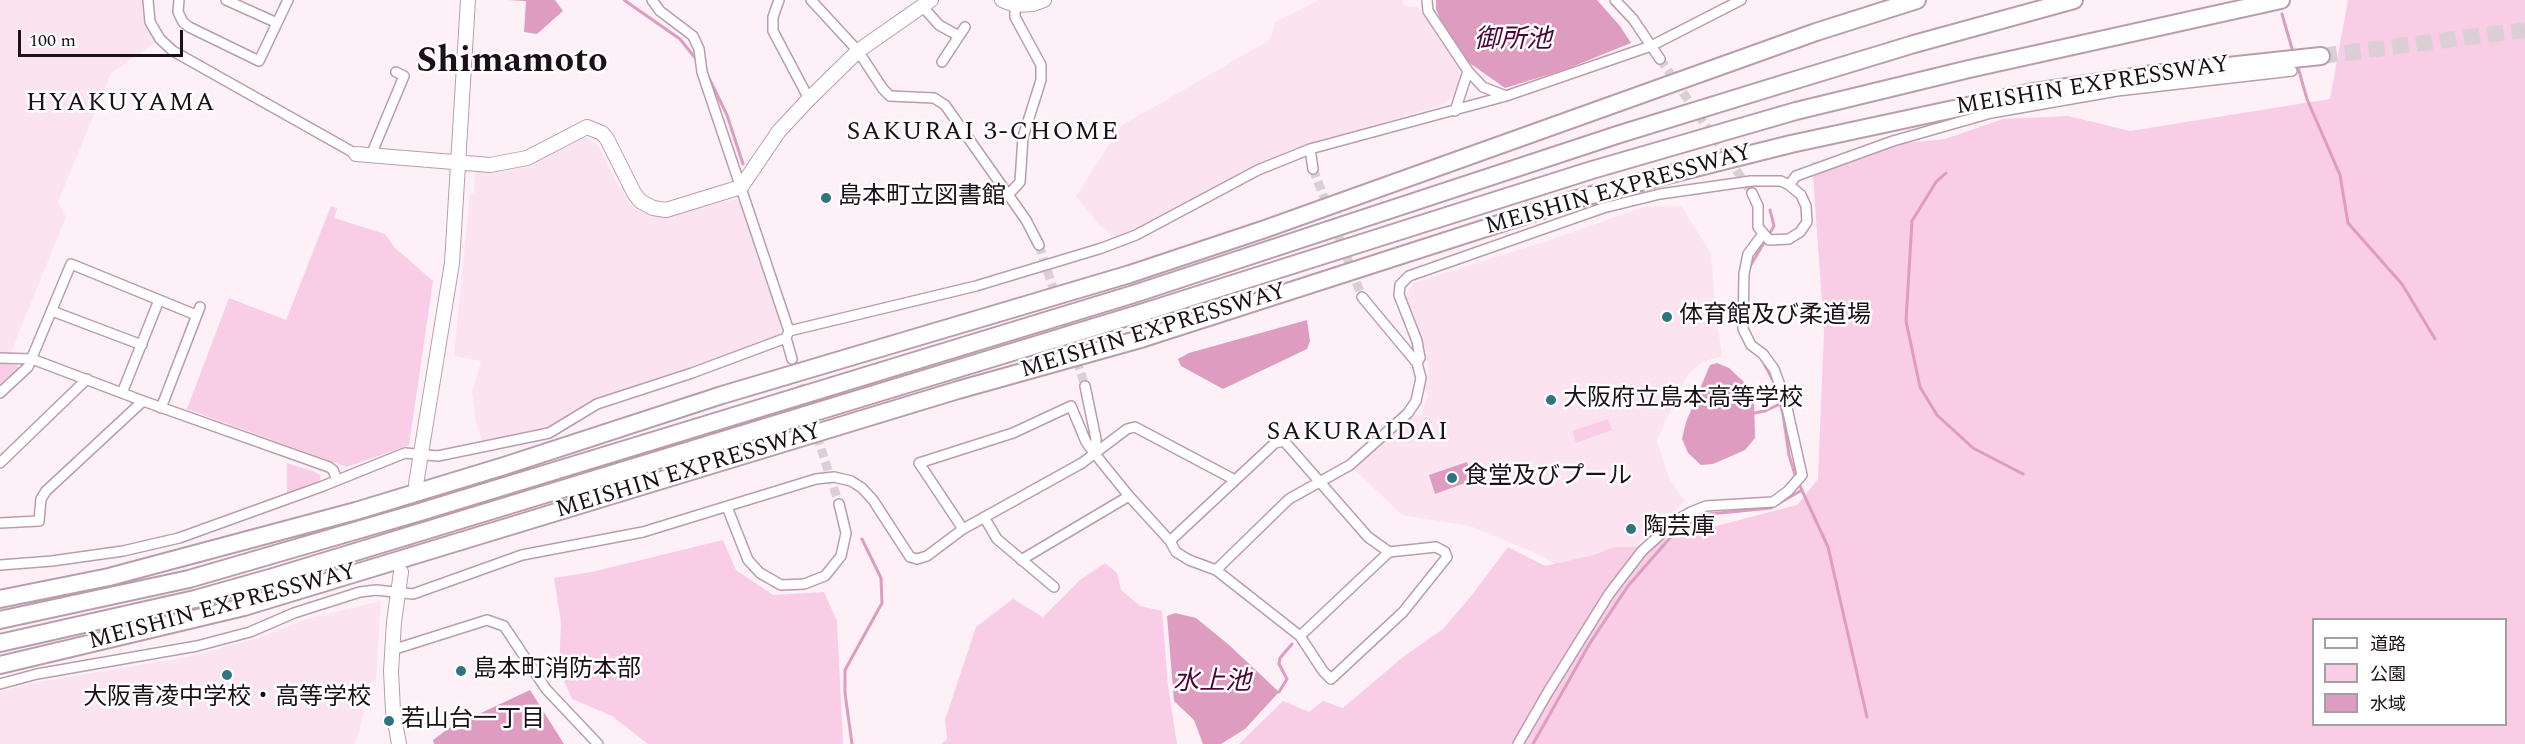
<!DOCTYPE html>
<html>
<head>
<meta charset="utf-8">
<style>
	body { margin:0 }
	#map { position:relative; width:2525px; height:744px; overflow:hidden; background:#fdf1f7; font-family:Spectral,"Noto Sans JP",serif }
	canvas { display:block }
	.legend { position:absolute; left:2312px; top:618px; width:195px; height:108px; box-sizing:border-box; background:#fff; border:2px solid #a39fa2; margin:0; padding:8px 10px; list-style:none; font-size:18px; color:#1a1016 }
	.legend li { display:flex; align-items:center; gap:12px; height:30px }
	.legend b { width:30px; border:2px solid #a39fa2 }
	.scale { position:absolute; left:18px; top:30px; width:165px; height:27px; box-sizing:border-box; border:3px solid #1a1016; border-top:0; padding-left:8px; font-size:18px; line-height:21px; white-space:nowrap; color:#1a1016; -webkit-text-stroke:4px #fff; paint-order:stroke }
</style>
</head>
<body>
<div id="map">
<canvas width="2525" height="744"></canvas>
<ul class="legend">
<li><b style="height:8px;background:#fff"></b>道路</li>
<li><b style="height:16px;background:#f9cde5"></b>公園</li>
<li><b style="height:16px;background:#de9cc1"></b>水域</li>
</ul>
<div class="scale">100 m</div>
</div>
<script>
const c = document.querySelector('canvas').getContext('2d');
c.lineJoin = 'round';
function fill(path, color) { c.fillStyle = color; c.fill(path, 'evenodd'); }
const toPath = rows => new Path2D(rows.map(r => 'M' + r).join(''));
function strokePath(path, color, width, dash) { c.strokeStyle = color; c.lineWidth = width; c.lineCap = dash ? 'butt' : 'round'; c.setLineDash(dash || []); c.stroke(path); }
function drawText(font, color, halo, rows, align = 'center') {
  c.font = font + ' Spectral,"Noto Sans JP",serif'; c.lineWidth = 5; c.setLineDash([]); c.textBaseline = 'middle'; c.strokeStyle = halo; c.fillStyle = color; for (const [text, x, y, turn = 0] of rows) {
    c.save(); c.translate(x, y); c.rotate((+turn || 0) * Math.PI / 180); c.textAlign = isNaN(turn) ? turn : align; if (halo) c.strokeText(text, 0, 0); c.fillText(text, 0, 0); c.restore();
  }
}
const built = toPath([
	[0,0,143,0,142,15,156,42,111,73,58,202,66,217,11,352,0,352],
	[1319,0,1402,0,1405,6,1418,7,1457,66,1461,78,1457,91,1451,99,1440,106,1289,150,1136,228,1115,237,1099,225,1076,196,1121,126,1271,39,1275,22],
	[581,138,589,138,599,147,618,185,634,209,653,215,665,216,736,199,740,202,780,316,782,325,779,336,596,399,547,429,483,442,476,423,472,392,481,361,454,356,470,193,474,193,475,171,523,166],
	[1681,206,1711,253,1716,314,1722,356,1702,362,1688,374,1679,390,1657,441,1670,480,1685,501,1623,558,1574,574,1535,553,1470,526,1402,515,1354,469,1412,416,1421,415,1428,395,1425,390,1429,369,1424,345,1409,309,1406,296,1413,283,1550,240,1643,207],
	[381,601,376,681,369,683,359,734,354,744,0,744,0,691,33,683,187,657,262,637,303,620]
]);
const green = toPath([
	[2348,0,2525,0,2525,744,1239,744,1283,701,1309,712,1323,701,1343,708,1403,657,1443,629,1472,595,1508,547,1545,566,1594,555,1614,547,1635,547,1797,505,1818,479,1824,331,1812,162,1829,162,1875,146,1945,139,2003,119,2068,116,2130,131,2330,99],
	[2314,620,2506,620,2506,724,2314,724],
	[331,206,337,208,334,218,385,234,395,248,433,281,409,445,347,467,187,409,229,298,286,320],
	[0,363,17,365,20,370,0,389],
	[1608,419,1612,430,1576,443,1572,431],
	[287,463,315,472,320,475,320,480,287,494],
	[723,540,736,570,773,595,824,592,837,621,843,744,648,744,612,716,572,699,559,670,561,623,554,578,592,572],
	[1105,563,1117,573,1121,590,1140,606,1162,611,1168,686,1177,744,941,744,947,739,945,720,976,627,1013,599,1043,617,1080,580]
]);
const water = toPath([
	[508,0,555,0,563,11,537,34,524,32,526,1],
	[1436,0,1597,0,1620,26,1631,43,1564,70,1505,88,1468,62,1440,19,1436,9],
	[1307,320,1310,341,1307,349,1223,389,1181,366,1178,359,1189,353],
	[1717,363,1729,368,1744,382,1754,400,1755,438,1745,450,1713,464,1701,465,1688,453,1682,439,1686,422,1707,372,1710,365],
	[1467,462,1473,480,1435,494,1429,475],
	[1175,613,1196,618,1228,644,1279,692,1245,729,1221,744,1203,744,1194,720,1174,701,1167,616],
	[530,690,564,744,434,744,433,740,449,728]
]);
const stream = toPath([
	[624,0,680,39,696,59],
	[2282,14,2293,52],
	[2297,64,2307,99,2340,175,2348,223,2402,284,2435,339],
	[707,74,727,115,743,164],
	[1946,173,1936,182,1912,221,1906,321,1920,387,1937,415,1973,448,2023,474],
	[1749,268,1774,226,1770,210],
	[1760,356,1775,384,1783,414,1789,455,1796,478],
	[1754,413,1765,411,1780,404],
	[1799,484,1828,547,1867,717],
	[1279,692,1287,679,1279,664,1280,658,1292,644],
	[852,744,845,693,845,670,882,603,881,578,862,539],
	[1533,744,1590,643,1628,586,1676,531,1709,514,1771,508,1802,490]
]);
const streetTunnel = toPath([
	[1660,59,1752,193],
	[1313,169,1362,297],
	[1039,245,1085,386],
	[792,359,839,504]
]);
const secondaryTunnel = toPath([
	[402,567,416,486]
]);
const highwayTunnel = toPath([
	[2321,56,2525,30]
]);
const street = toPath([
	[148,0,150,22,160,39,173,51,356,154],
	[179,0,178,12,183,22,189,27,259,61,288,0],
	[226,0,277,23],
	[652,0,660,11,693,36,699,49,702,72,789,331,786,338,792,359],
	[779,0,773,17,773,31,809,99],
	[811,0,858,51,883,89,890,96,934,98,945,105,1026,220,1039,245],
	[1427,0,1428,11,1468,71],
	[1615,0,1633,19,1660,59],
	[923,7,939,25,959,36],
	[942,62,965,27],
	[1455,111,1468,71,1483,87,1506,96],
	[1310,149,1313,169],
	[371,155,404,76,396,72],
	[1751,181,1781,181,1789,185,1801,195,1806,206,1807,222,1800,232,1789,239,1769,240,1758,227,1758,206,1752,193],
	[1789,185,1796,176,1893,141,1991,113,2117,91,2292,71],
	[1009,194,1020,182,1023,137,1041,80,1041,65,1015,17,1015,5],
	[52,311,142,345],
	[789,331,976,286,1102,248,1136,235,1258,170,1310,149,1506,96,1651,46,1741,0],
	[0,358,32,359,143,401,329,467,333,470,337,480],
	[1417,363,1420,358,1417,341,1399,295,1400,285,1409,276,1603,208,1660,194,1744,182],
	[1085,386,1096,439,1095,454],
	[0,393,28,367,71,264,196,315],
	[122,393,159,300],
	[161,408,200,307],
	[0,463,87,379],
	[727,507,748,560,760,573,781,585,804,584,825,576,841,556,846,533,839,504],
	[984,517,997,539,1054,587],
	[0,523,39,521,41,499,46,491,143,401],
	[963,529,919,463,1013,433,1071,406,1086,442,1095,454,1129,496,1170,541,1176,552,1189,560,1216,570,1289,499,1350,465,1408,413,1416,401,1421,378,1417,363,1362,297],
	[1170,541,1275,443,1284,441,1368,537,1389,552,1300,636],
	[1021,560,1129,496],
	[0,565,52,561,123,551,179,538,323,486,405,453,438,456,549,433,597,404,692,373,786,338],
	[1216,570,1300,636,1323,671,1331,679,1403,612,1447,557,1445,552,1436,547,1389,552],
	[392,650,487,620,504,626,546,689,598,744],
	[0,684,37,674,197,646,250,632,294,613,360,592,376,590,413,594,522,555,643,532,816,479,834,477,851,481,862,488,873,500,910,557,917,559,927,556,963,529,1082,463,1127,429,1135,427,1235,480],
	[1518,744,1548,692,1609,594,1642,551,1675,521,1691,512,1706,506,1773,502,1788,491,1802,475,1785,399,1774,369,1763,354,1751,345,1743,329,1744,274,1748,254,1763,234]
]);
const secondary = toPath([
	[1002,0,1015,5,1033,4,1044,0],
	[356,154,490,165,527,158,587,127,602,133,607,139,634,193,640,201,653,208,666,210,741,187,779,131,809,99,858,51,931,0],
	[416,484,452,263,468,0],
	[399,744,393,711,391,671,394,622,401,572]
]);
const highway = toPath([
	[0,599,109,577,356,511,504,466,722,395,1130,274,1265,229,1816,32,1917,0],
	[0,620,189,579,420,512,1137,293,1620,134,1789,82,1914,44,2074,0],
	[0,643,195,599,273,577,1144,312,1592,170,1796,111,1969,69,2281,0],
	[0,665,244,607,958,390,1144,338,1573,200,1667,175,1791,144,2028,93,2153,74,2321,56]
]);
const streetBridge = toPath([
	[1744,182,1751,181]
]);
const markers = [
	[826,198,6,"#2f7581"],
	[1667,317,6,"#2f7581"],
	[1551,400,6,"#2f7581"],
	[1452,478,6,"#2f7581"],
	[1631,529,6,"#2f7581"],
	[461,671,6,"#2f7581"],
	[227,675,6,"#2f7581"],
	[389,721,6,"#2f7581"]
];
const streetNames = [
	["MEISHIN EXPRESSWAY",2093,87,-9],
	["MEISHIN EXPRESSWAY",1619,191,-16],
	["MEISHIN EXPRESSWAY",1154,332,-17],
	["MEISHIN EXPRESSWAY",689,472,-17],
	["MEISHIN EXPRESSWAY",223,608,-15]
];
const poiNames = [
	["島本町立図書館",838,198],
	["体育館及び柔道場",1679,317],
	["大阪府立島本高等学校",1563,400],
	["食堂及びプール",1464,478],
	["陶芸庫",1643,529],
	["島本町消防本部",473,671],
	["大阪青凌中学校・高等学校",227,699,"center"],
	["若山台一丁目",401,721]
];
const waterNames = [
	["御所池",1513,42],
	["水上池",1212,684]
];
const neighbourhoodNames = [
	["HYAKUYAMA",121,105],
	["SAKURAI 3-CHOME",983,134],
	["SAKURAIDAI",1358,434]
];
const townNames = [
	["Shimamoto",512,64]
];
fill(built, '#fbe4f0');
fill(green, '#f9cde5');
fill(water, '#de9cc1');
strokePath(stream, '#de9cc1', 3);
strokePath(streetTunnel, '#dbcfd5', 9, [9, 4.5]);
strokePath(secondaryTunnel, '#dbcfd5', 14, [14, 7]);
strokePath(highwayTunnel, '#dbcfd5', 16, [16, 8]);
strokePath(street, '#ba9dad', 12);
strokePath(secondary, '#ba9dad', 16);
strokePath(highway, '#ba9dad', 20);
strokePath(street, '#fff', 9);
strokePath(secondary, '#fff', 14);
strokePath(highway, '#fff', 16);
strokePath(streetBridge, '#ba9dad', 12, []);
strokePath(streetBridge, '#fff', 9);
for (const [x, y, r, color] of markers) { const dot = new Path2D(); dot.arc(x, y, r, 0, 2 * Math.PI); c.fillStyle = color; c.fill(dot); strokePath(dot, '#fff', 2); }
drawText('24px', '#1a1016', '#fff', streetNames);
drawText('24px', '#1a1016', '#fff', poiNames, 'left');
drawText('italic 26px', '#500139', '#fff', waterNames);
c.letterSpacing = '1.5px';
drawText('26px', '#1a1016', '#fff', neighbourhoodNames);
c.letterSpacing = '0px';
drawText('bold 36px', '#1a1016', '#fff', townNames);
</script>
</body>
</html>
